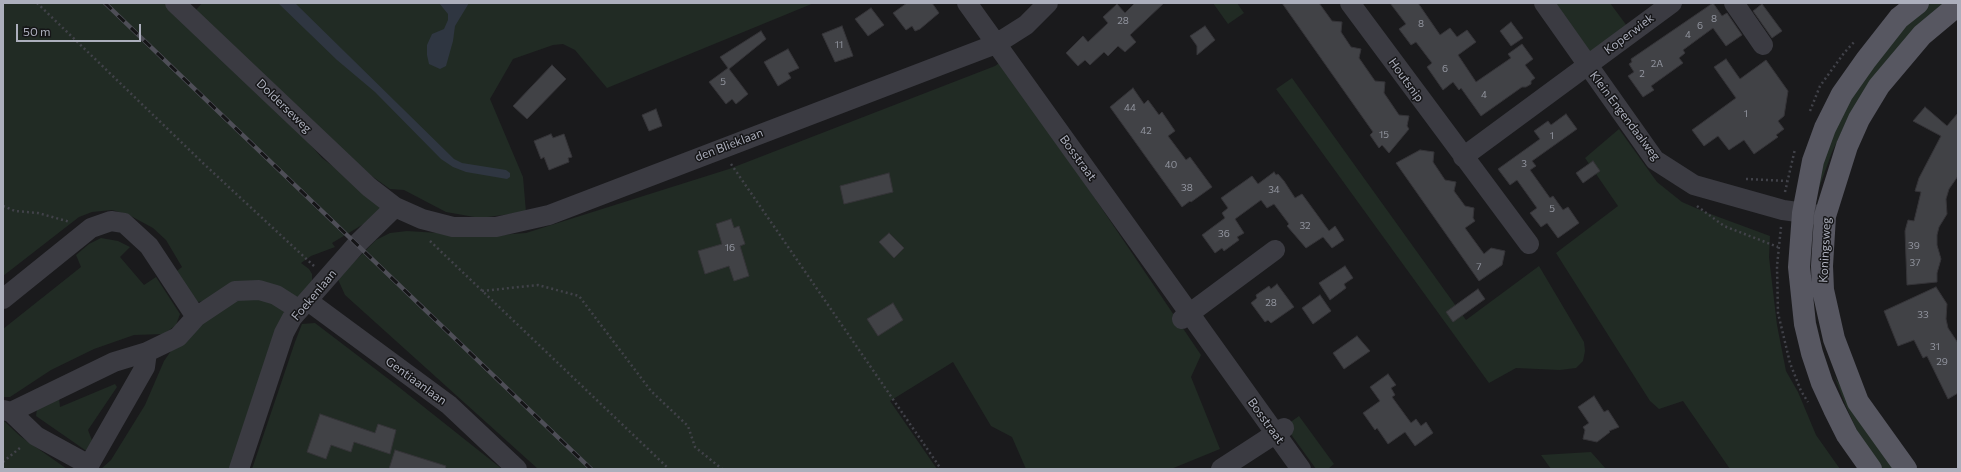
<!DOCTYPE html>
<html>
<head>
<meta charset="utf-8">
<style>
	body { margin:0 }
	#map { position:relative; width:1961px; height:472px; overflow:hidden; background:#1a1a1c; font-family:Commissioner,sans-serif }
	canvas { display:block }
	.frame { position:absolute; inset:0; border:4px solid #acafbc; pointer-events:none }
	.scale { position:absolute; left:16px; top:24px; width:125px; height:18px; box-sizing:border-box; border:2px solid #acafbc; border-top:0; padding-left:5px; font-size:12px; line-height:14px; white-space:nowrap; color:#acafbc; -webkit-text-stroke:3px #151517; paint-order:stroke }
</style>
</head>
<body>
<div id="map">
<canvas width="1961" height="472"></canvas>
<div class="frame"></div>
<div class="scale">50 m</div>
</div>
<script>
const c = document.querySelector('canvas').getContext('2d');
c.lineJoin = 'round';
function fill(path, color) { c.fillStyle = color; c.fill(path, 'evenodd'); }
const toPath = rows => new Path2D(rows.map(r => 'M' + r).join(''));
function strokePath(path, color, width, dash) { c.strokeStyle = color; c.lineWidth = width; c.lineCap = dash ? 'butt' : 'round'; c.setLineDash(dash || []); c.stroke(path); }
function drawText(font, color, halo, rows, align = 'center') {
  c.font = font + ' Commissioner,sans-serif'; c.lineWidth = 3; c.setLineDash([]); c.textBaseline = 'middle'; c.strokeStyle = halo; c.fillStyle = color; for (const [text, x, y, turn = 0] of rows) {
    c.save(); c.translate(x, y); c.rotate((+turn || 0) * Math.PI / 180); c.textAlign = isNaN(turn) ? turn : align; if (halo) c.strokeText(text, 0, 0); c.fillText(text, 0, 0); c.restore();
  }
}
const green = toPath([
	[3,3,167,3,269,97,322,158,381,202,380,210,367,222,332,243,335,247,311,256,301,263,309,269,312,274,312,284,301,298,288,294,197,302,173,274,182,267,166,240,153,228,129,215,112,210,92,212,79,217,3,276],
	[202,3,814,3,607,88,575,50,563,44,553,45,513,59,490,99,523,177,526,212,480,218,446,212,404,190,390,189,359,167,195,11],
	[1213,3,1237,3,1244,13,1228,24],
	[1555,3,1610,3,1627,26,1591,54],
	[1928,3,1952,3,1848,119,1832,152,1819,188,1821,146,1873,57],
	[1002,61,1201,355,1191,377,1220,449,1171,469,1026,469,1012,437,991,426,953,362,890,401,937,469,538,469,345,295,336,275,348,263,355,261,376,240,390,233,407,231,487,236,526,233,729,169,995,66],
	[1292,78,1466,320,1539,266,1584,342,1585,351,1583,361,1576,368,1560,370,1516,368,1489,383,1276,89],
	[1619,129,1657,182,1682,202,1705,212,1770,236,1769,257,1777,325,1786,371,1798,392,1816,435,1840,469,1730,469,1683,401,1659,409,1650,401,1556,253,1618,206,1585,158],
	[101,238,118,241,130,247,120,257,144,285,156,277,180,314,176,325,164,334,134,335,94,349,51,370,10,397,3,397,3,329,81,267,76,255,89,244],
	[245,299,263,299,282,308,286,316,233,469,101,469,111,460,145,405,164,361,173,348,205,321,235,301],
	[315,323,395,384,502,469,252,469,295,342,302,324],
	[1834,375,1859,419,1895,469,1878,469,1862,442,1845,404],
	[115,384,117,387,88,430,93,443,89,450,85,450,36,416,37,409,59,398,60,407],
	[1299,416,1334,464,1328,469,1316,469,1285,426],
	[3,420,20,436,67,469,3,469],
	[1591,452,1606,469,1551,469,1541,455]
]);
const water = toPath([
	[278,3,295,3,454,159,462,163,506,170,510,173,510,177,507,179,466,172,453,167,441,159,375,92,337,60],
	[439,3,469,3,455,26,453,41,446,66,440,69,429,64,427,55,427,45,432,34,444,29,448,20,448,14]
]);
const building = toPath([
	[907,3,932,3,939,13,920,29,915,31,912,26,906,30,893,13,907,3],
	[1135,3,1164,3,1130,35,1136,42,1125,52,1118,46,1108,56,1104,52,1090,65,1085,60,1078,66,1066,53,1083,36,1088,42,1108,23,1103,17,1117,4,1125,13,1135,3],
	[1282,3,1319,3,1332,21,1342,22,1341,32,1351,47,1361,49,1359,58,1375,81,1385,82,1384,93,1399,115,1409,116,1407,126,1409,129,1389,153,1382,145,1379,148,1370,135,1373,132,1282,3],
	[1390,3,1418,3,1440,35,1450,28,1457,37,1467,30,1476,42,1458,55,1476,82,1511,58,1508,54,1522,44,1533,59,1525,65,1535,78,1531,81,1531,84,1526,87,1522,87,1481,116,1461,88,1459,90,1453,82,1443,90,1427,67,1432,63,1416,42,1411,45,1399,29,1406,24,1390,3],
	[1713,3,1722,16,1727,13,1742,35,1726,46,1713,28,1683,50,1685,53,1679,58,1683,63,1651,86,1654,90,1643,97,1628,76,1634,72,1629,64,1632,62,1631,59,1713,3],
	[1762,4,1782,31,1772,38,1753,11,1762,4],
	[871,8,884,25,868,36,855,19,871,8],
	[1511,22,1523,38,1511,46,1500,31,1511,22],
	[842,26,853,56,835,62,822,34,842,26],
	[1205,26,1215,40,1197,55,1197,46,1190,36,1205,26],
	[761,31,766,39,729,69,748,94,736,104,732,99,726,104,709,82,728,68,720,57,761,31],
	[788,49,799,68,788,73,791,78,778,86,764,62,788,49],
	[1726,59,1740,79,1766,60,1788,91,1784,116,1778,121,1784,129,1776,135,1778,137,1754,154,1744,140,1729,150,1718,136,1704,146,1692,130,1736,98,1714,67,1726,59],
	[552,65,566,79,527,119,513,106,552,65],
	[1133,88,1144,104,1148,100,1159,115,1162,112,1175,131,1168,136,1186,160,1190,157,1212,187,1191,202,1190,201,1182,207,1110,107,1133,88],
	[1925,107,1947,126,1958,113,1958,176,1949,189,1946,199,1947,214,1939,227,1937,235,1937,245,1941,259,1937,273,1937,282,1907,285,1905,231,1908,220,1914,221,1921,192,1915,191,1919,178,1941,136,1913,121,1925,107],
	[656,109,662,126,649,131,642,115,656,109],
	[1566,114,1577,129,1532,161,1536,166,1530,170,1550,198,1553,196,1563,210,1568,207,1579,223,1558,238,1547,223,1541,227,1530,213,1537,208,1517,180,1510,185,1498,169,1540,139,1534,131,1548,121,1551,125,1566,114],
	[551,134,553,138,564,134,572,157,568,158,569,162,549,170,544,157,541,159,534,141,551,134],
	[1420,150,1434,152,1433,162,1445,180,1456,182,1454,191,1465,206,1474,208,1473,218,1475,221,1465,228,1484,254,1491,248,1505,251,1502,265,1479,281,1396,163,1420,150],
	[1593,161,1600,171,1583,183,1576,173,1593,161],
	[1274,172,1276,175,1278,174,1284,181,1295,198,1302,194,1329,231,1335,226,1344,240,1332,248,1323,237,1306,248,1287,226,1289,224,1274,204,1267,208,1261,200,1235,219,1244,233,1237,237,1239,240,1224,251,1222,248,1215,253,1202,235,1225,218,1222,213,1228,208,1221,198,1252,176,1258,184,1274,172],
	[889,173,893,192,844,204,840,186,889,173],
	[731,219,734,228,739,226,745,244,740,246,749,276,734,281,729,266,705,274,698,251,722,244,716,224,731,219],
	[889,233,904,248,894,258,879,242,889,233],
	[1345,266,1353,278,1344,284,1346,288,1330,300,1319,283,1345,266],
	[1277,284,1294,307,1271,323,1268,320,1265,322,1251,303,1257,298,1256,295,1269,286,1271,289,1277,284],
	[1936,287,1947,304,1946,319,1948,328,1958,343,1958,393,1948,399,1927,356,1923,358,1914,340,1898,346,1884,311,1936,287],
	[1478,289,1485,299,1453,322,1446,312,1478,289],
	[1320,295,1331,311,1313,324,1302,308,1320,295],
	[893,303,903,320,878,336,867,319,893,303],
	[1357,336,1370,351,1344,369,1333,353,1357,336],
	[1388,374,1396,385,1391,388,1395,395,1392,397,1411,423,1416,419,1421,426,1426,422,1433,433,1415,446,1405,432,1388,444,1377,428,1375,430,1363,413,1380,401,1370,387,1388,374],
	[1594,396,1604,412,1608,410,1619,427,1609,431,1610,432,1597,442,1583,439,1585,430,1583,427,1589,423,1578,407,1594,396],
	[320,414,375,433,378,424,396,430,390,454,354,442,351,452,331,445,326,459,307,452,320,414],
	[395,450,446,466,445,469,389,469,395,450]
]);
const path = toPath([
	[37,3,204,164,314,266],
	[1810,111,1820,86,1844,53,1855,41],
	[731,164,941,469],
	[1746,179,1787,181],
	[1785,192,1795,149],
	[3,206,15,211,38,213,70,222],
	[1697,206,1724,226,1778,247],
	[1781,227,1777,266,1778,313,1790,363,1801,391,1808,402],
	[430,241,669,469],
	[482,291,538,285,579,296,651,391,688,426,695,447,722,469],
	[3,462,21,447]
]);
const minor = toPath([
	[175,3,369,187,395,207,422,219,453,227,496,227,549,215,996,44,1026,25,1048,3],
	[967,3,1301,469],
	[1350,3,1529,244],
	[1544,3,1655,160,1694,185,1783,210,1819,215],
	[1734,3,1763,45],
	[1463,157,1672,3],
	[3,299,91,228,111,221,124,223,149,246,196,317],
	[308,301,449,405,517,469],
	[1182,319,1275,250],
	[3,410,11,412,36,436,89,465,145,367,147,352],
	[11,412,114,362,147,352,178,337,196,317,235,291,259,290,276,295,298,309],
	[239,469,284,333,292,318,357,244,395,207],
	[1221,469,1284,428]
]);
const major = toPath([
	[1871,469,1847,435,1834,409,1822,383,1812,353,1805,324,1799,267,1803,213,1813,161,1825,128,1842,94,1866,60,1899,18,1918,3],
	[1906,469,1858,402,1834,339,1823,290,1822,266,1825,216,1847,146,1859,119,1879,86,1922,35,1958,5]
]);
const rail = toPath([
	[105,3,591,469]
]);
const numberNames = [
	["8",1714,19],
	["28",1123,21],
	["8",1421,24],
	["6",1700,26],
	["4",1688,35],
	["11",839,45],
	["2A",1657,64],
	["6",1445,69],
	["2",1642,74],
	["5",723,82],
	["4",1484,95],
	["44",1130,108],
	["1",1746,114],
	["42",1146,131],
	["15",1384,135],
	["1",1552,136],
	["3",1524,164],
	["40",1171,165],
	["38",1187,188],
	["34",1274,190],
	["5",1552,209],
	["32",1305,226],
	["36",1224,234],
	["39",1914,246],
	["16",730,248],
	["37",1915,263],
	["7",1479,267],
	["28",1271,303],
	["33",1923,315],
	["31",1935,347],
	["29",1942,362]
];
const streetNames = [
	["Koperwiek",1629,34,-37],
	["Houtsnip",1406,80,54],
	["Dolderseweg",284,106,44],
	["Klein Engendaalweg",1625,116,53],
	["den Blieklaan",729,145,-21],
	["Bosstraat",1078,158,54],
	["Koningsweg",1825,250,-87],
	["Foekenlaan",314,295,-50],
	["Gentiaanlaan",416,381,36],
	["Bosstraat",1266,421,54]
];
fill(green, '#212b24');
fill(water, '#2f3641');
fill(building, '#414246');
strokePath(building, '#353438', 1);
strokePath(path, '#414249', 2.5, [2, 3]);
strokePath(minor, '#3b3b42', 20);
strokePath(major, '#575761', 22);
strokePath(rail, '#4e4e57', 4.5);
strokePath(rail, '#151517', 3, [9]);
drawText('10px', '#91949e', null, numberNames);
drawText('12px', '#acafbc', '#151517', streetNames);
</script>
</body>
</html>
